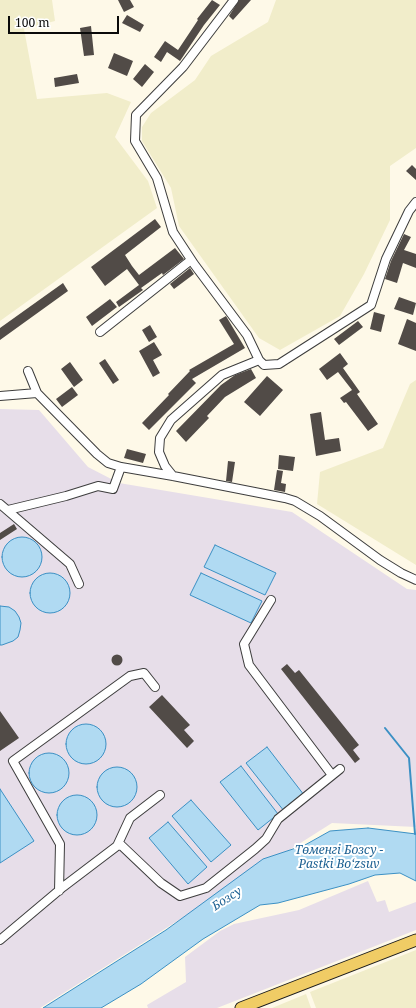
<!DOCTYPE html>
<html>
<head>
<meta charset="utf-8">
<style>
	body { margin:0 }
	#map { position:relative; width:416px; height:1008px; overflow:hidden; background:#fef9e8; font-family:"Noto Serif",serif }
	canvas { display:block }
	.scale { position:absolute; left:8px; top:16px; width:111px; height:18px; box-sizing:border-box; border:2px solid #0a0a0a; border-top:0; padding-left:5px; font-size:12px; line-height:14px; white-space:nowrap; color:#0a0a0a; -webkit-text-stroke:3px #fff; paint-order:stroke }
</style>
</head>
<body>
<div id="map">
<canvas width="416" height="1008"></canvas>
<div class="scale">100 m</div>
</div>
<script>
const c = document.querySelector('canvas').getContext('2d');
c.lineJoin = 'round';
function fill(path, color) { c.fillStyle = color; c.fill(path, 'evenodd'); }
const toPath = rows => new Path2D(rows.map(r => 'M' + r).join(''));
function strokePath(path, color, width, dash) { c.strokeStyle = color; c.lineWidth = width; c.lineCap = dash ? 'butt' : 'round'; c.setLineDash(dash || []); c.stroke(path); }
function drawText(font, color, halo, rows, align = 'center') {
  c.font = font + ' "Noto Serif",serif'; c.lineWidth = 4; c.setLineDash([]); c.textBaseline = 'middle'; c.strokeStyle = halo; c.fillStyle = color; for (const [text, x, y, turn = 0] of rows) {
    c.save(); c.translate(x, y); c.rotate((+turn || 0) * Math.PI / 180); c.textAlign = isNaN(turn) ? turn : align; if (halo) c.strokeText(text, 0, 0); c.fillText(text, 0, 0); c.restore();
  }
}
const industrial = toPath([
	[0,409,39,410,88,467,119,483,292,512,407,589,416,590,416,827,332,823,40,1008,0,1008],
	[368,881,377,902,385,900,389,912,416,902,416,930,217,1008,148,1008,147,1005,186,982,185,957,220,931,234,924,299,910]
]);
const farmland = toPath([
	[0,0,52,0,55,21,24,29,37,99,107,93,131,102,115,137,148,181,157,208,0,321],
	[276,0,416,0,416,148,390,166,390,220,364,274,340,316,280,350,259,338,179,226,171,188,142,141,142,127,151,113,195,80,211,56,268,22],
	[416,380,416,565,317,504,320,472,383,448,410,384],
	[416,950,416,1008,316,1008,310,992],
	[306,994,311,1008,272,1008]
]);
const water = toPath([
	'2 557a20 20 0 1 1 40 0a20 20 0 1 1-40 0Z',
	[215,545,276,573,265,595,204,567,215,545],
	[201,573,262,601,251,623,190,595,201,573],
	'30 593a20 20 0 1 1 40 0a20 20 0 1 1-40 0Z',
	[0,606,9,607,15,611,19,617,21,623,20,630,18,637,13,641,2,645,0,645,0,606],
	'66 744a20 20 0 1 1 40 0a20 20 0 1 1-40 0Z',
	[267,747,304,795,284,811,246,763,267,747],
	'29 773a20 20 0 1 1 40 0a20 20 0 1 1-40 0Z',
	[241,766,278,814,258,830,220,782,241,766],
	'97 787a20 20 0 1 1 40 0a20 20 0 1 1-40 0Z',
	[0,789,34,841,0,863,0,789],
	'57 815a20 20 0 1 1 40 0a20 20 0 1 1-40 0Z',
	[191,800,231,845,211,862,172,816,191,800],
	[168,822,207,867,188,884,149,838,168,822],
	[368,828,416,834,416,881,400,873,375,875,349,884,278,903,260,905,203,939,141,984,101,1008,43,1008,166,930,263,859,305,845,330,831,368,828]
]);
const stream = toPath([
	[385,728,409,758,415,834]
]);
const building = toPath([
	[118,0,130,0,134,7,124,12],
	[212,0,220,5,204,25,180,61,167,52,161,62,154,57,165,41,178,50,198,20,197,19],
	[239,0,251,0,233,20,229,16],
	[127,15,144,25,140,32,122,23],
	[91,26,94,55,84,56,80,28],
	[114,53,133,61,127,76,108,68],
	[145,64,154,72,142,87,133,79],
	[77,74,79,83,55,87,54,78],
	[412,165,416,169,416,180,406,171],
	[155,219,161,227,125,255,132,266,139,275,175,248,184,259,163,275,162,273,141,288,143,290,119,307,116,302,139,285,127,269,105,286,91,267],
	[404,234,411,237,404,250,416,254,416,268,403,263,397,283,385,279,391,261],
	[190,268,194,274,174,289,170,284],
	[63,283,68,291,0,340,0,328],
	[399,297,416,303,413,315,394,309],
	[110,299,117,307,92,326,86,317],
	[374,312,385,315,381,332,370,329],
	[226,316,245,348,192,379,196,383,149,430,142,423,169,395,168,394,190,371,189,370,234,344,219,320],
	[407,319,416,323,416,351,398,344],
	[358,321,363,327,339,345,334,339],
	[150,325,157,337,149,342,142,330],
	[154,342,162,355,153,360,160,373,153,377,139,351],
	[340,353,348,364,343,368,360,392,357,394,378,424,368,431,346,402,344,403,340,398,352,390,338,372,327,380,319,369],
	[105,359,119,380,113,384,99,363],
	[70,362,83,380,74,387,61,369],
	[251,369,256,378,225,397,207,416,209,418,186,442,176,431,221,385,235,375],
	[267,376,283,390,260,416,244,402],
	[72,387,78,395,62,407,56,399],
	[321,412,325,440,339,438,341,451,316,456,310,414],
	[127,449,146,454,143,463,124,458],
	[279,455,295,457,293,471,278,469],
	[228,461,235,462,232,482,226,481],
	[277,470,283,471,281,483,286,484,285,492,274,490],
	[14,524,17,529,0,540,0,533],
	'111.5 660a5.5 5.5 0 1 1 11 0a5.5 5.5 0 1 1-11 0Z',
	[287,664,295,673,299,670,359,745,353,750,360,759,355,763,281,669],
	[162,695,190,725,184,730,194,741,187,748,149,707],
	[0,711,19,738,0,751]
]);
const minor = toPath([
	[234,0,183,67,136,115,135,141,157,178,173,232,194,264,247,335,259,360,264,365,279,364,371,305,386,259,409,211,416,202],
	[100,332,191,260],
	[28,371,37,393],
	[0,396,37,393,97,454,108,463,121,467,173,476,285,498,295,501,320,516,380,560,401,573,416,580],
	[173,476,165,466,159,452,160,438,171,420,222,375,259,360],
	[0,504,70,564,79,584],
	[8,510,66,496,98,486,113,489,121,467],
	[271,600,244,644,249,665,332,775],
	[117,846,121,845,161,883,180,896,206,888,255,849,266,839,278,819,340,769],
	[59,891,60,844,13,761,130,676,144,673,155,687],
	[0,940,63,887,117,846,130,818,160,795]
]);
const major = toPath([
	[241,1008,416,940]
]);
const waterNames = [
	["Төменгі Бозсу -",339,851],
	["Pastki Boʻzsuv",339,865],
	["Бозсу",227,899,-33]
];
fill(industrial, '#e7dee9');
fill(farmland, '#f1edca');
fill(water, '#b0daf2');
strokePath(water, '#3b90c4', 1);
strokePath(stream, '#3b90c4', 2);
fill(building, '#514b47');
strokePath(minor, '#3d3d3d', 10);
strokePath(major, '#1b1b1b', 13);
strokePath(minor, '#fff', 8);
strokePath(major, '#f0cc65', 11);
drawText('italic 12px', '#1c6092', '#fff', waterNames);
</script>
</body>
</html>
